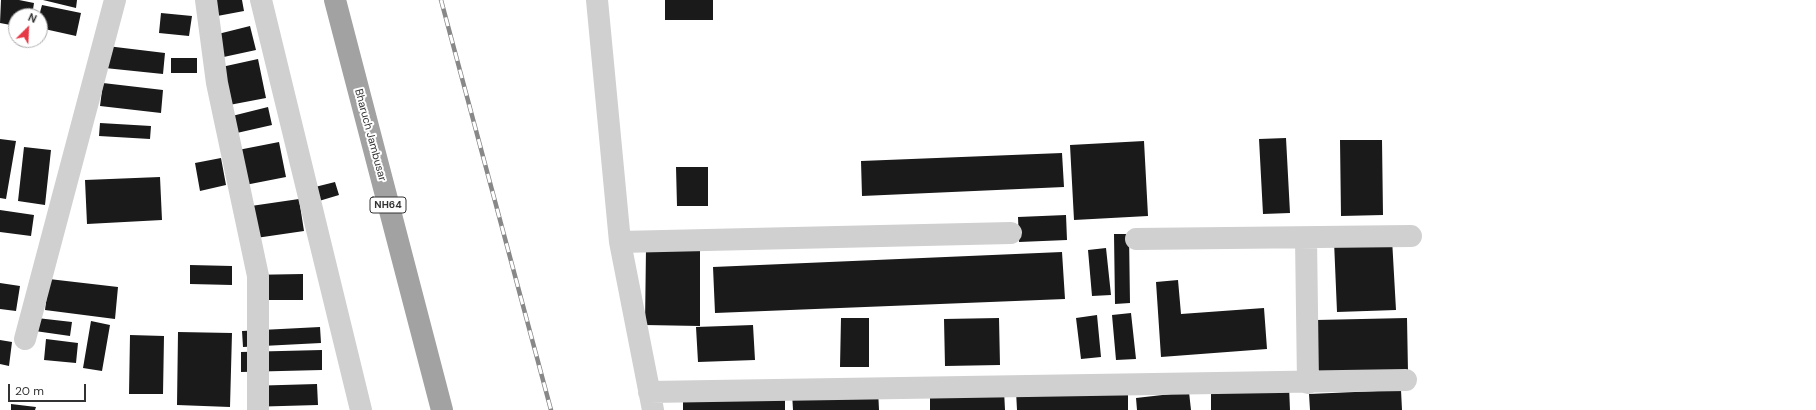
<!DOCTYPE html>
<html>
<head>
<meta charset="utf-8">
<style>
	body { margin:0 }
	#map { position:relative; width:1816px; height:410px; overflow:hidden; background:#fff; font-family:"DM Sans",sans-serif }
	canvas { display:block }
	.north { position:absolute; left:8px; top:8px; width:40px; height:40px; box-sizing:border-box; background:#fff; border:1px solid #adadad; border-radius:50%; rotate:24deg; font-size:11px; font-weight:700; line-height:16px; text-align:center; color:#333 }
	.north::after { content:''; display:block; margin:auto; width:14px; height:18px; background:#e63946; clip-path:polygon(50% 0,100% 100%,50% 72%,0 100%) }
	.scale { position:absolute; left:8px; top:384px; width:78px; height:18px; box-sizing:border-box; border:2px solid #333; border-top:0; padding-left:5px; font-size:12px; line-height:14px; white-space:nowrap; color:#333; -webkit-text-stroke:3px #fff; paint-order:stroke }
</style>
</head>
<body>
<div id="map">
<canvas width="1816" height="410"></canvas>
<div class="north">N</div>
<div class="scale">20 m</div>
</div>
<script>
const c = document.querySelector('canvas').getContext('2d');
c.lineJoin = 'round';
function fill(path, color) { c.fillStyle = color; c.fill(path, 'evenodd'); }
const toPath = rows => new Path2D(rows.map(r => 'M' + r).join(''));
function strokePath(path, color, width, dash) { c.strokeStyle = color; c.lineWidth = width; c.lineCap = dash ? 'butt' : 'round'; c.setLineDash(dash || []); c.stroke(path); }
function drawText(font, color, halo, rows, align = 'center') {
  c.font = font + ' "DM Sans",sans-serif'; c.lineWidth = 4; c.setLineDash([]); c.textBaseline = 'middle'; c.strokeStyle = halo; c.fillStyle = color; for (const [text, x, y, turn = 0] of rows) {
    c.save(); c.translate(x, y); c.rotate((+turn || 0) * Math.PI / 180); c.textAlign = isNaN(turn) ? turn : align; if (halo) c.strokeText(text, 0, 0); c.fillText(text, 0, 0); c.restore();
  }
}
const building = toPath([
	[1,0,19,0,34,3,32,16,16,16,16,26,0,23],
	[43,0,77,0,76,8],
	[208,0,242,0,244,11,212,17],
	[665,0,713,0,713,20,665,20],
	[42,5,81,13,76,36,40,28,39,16],
	[161,13,192,16,189,36,159,33],
	[250,26,256,50,219,58,214,35],
	[107,46,165,53,163,74,105,68],
	[171,58,197,58,197,73,171,73],
	[258,59,266,98,224,106,217,68],
	[103,83,163,90,161,113,100,106],
	[268,107,272,125,228,135,224,118],
	[100,123,151,126,150,139,99,136],
	[1286,138,1290,213,1263,214,1259,139],
	[0,139,16,141,6,199,0,198],
	[1340,140,1382,140,1383,215,1341,216],
	[1144,141,1148,216,1074,220,1070,145],
	[279,142,286,177,240,186,233,151],
	[24,147,51,150,45,205,18,201],
	[1062,153,1064,187,862,196,861,161],
	[221,158,226,185,200,191,195,163],
	[676,167,708,167,708,206,677,206],
	[160,177,162,220,87,224,85,180],
	[335,182,339,195,319,201,315,187],
	[299,199,304,231,256,238,251,206],
	[0,210,34,215,31,236,0,232],
	[1066,215,1067,240,1019,242,1018,217],
	[1114,234,1129,234,1130,303,1115,304],
	[1392,239,1396,310,1337,312,1334,241],
	[646,248,700,248,700,326,645,325],
	[1106,248,1111,295,1092,296,1088,250],
	[1062,252,1065,299,715,313,713,267],
	[190,265,232,266,232,285,190,284],
	[303,274,303,300,247,300,247,275],
	[49,279,118,287,115,319,45,310],
	[1178,280,1181,314,1264,308,1267,349,1161,357,1156,282],
	[0,283,20,286,16,311,0,309],
	[1131,313,1136,359,1116,360,1112,315],
	[1097,315,1101,357,1081,359,1076,318],
	[37,318,72,322,70,336,35,331],
	[841,318,869,318,869,367,840,367],
	[999,318,1000,365,945,366,944,319],
	[1407,318,1408,372,1317,374,1316,320],
	[91,321,110,325,102,371,83,368],
	[753,325,755,360,698,362,696,327],
	[320,327,321,343,243,347,242,331],
	[178,332,232,333,230,407,177,405],
	[130,335,164,336,163,394,129,394],
	[46,339,78,343,76,363,44,360],
	[0,340,12,342,9,366,0,364],
	[322,350,322,370,241,372,241,352],
	[317,384,318,405,247,407,247,386],
	[1289,386,1290,410,1211,410,1211,389],
	[1128,388,1128,410,1017,410,1016,391],
	[878,389,879,410,793,410,792,393],
	[1004,390,1005,410,930,410,930,392],
	[1401,390,1402,410,1310,410,1309,394],
	[1189,392,1191,410,1137,410,1136,398],
	[683,395,785,397,785,410,683,410],
	[11,404,36,407,35,410,11,410]
]);
const minor = toPath([
	[206,0,217,83,258,276,258,410],
	[261,0,361,410],
	[597,0,620,242,653,410],
	[1306,238,1308,383],
	[1136,239,1411,236],
	[620,242,1011,233],
	[25,339,115,0],
	[649,392,1406,380]
]);
const trunk = toPath([
	[335,0,442,410]
]);
const rail = toPath([
	[441,0,551,410]
]);
const shields = [
	[388,205,36]
];
const shieldNames = [
	["NH64",388,205]
];
const streetNames = [
	["Bharuch Jambusar",370,135,75]
];
fill(building, '#1a1a1a');
strokePath(minor, '#d0d0d0', 22);
strokePath(trunk, '#a2a2a2', 22);
strokePath(rail, '#888', 4.5);
strokePath(rail, '#fff', 3, [9]);
for (const [x, y, w] of shields) { const box = new Path2D(); box.roundRect(x - w / 2, y - 8, w, 16, 3); c.fillStyle = '#fff'; c.fill(box); strokePath(box, '#333', 1); }
drawText('bold 10px', '#333', null, shieldNames);
drawText('11px', '#333', '#fff', streetNames);
</script>
</body>
</html>
